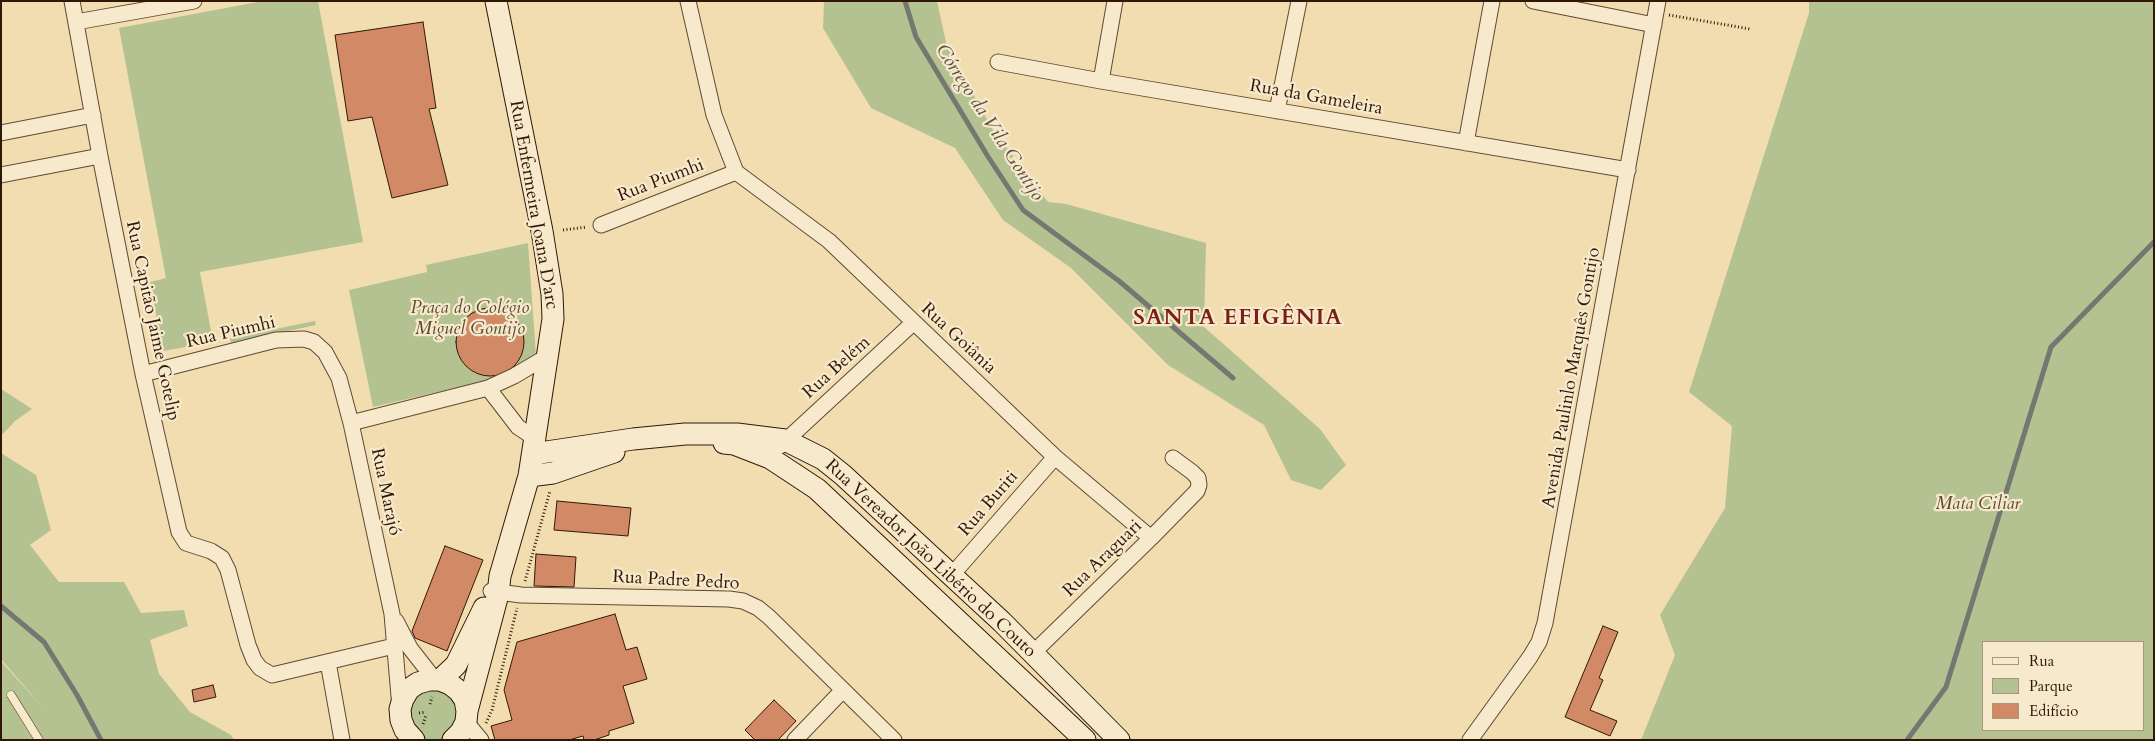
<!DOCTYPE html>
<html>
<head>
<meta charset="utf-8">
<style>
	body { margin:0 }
	#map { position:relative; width:2155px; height:741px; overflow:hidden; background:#f2ddb1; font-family:Cardo,serif }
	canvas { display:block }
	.frame { position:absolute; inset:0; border:2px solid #311806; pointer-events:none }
	.legend { position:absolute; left:1982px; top:641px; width:162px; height:90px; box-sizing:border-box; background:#f7e9cc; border:1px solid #a8957d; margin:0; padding:6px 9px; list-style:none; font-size:15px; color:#311806 }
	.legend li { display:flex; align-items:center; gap:10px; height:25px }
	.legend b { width:25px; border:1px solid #a8957d }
</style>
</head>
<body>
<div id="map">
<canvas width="2155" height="741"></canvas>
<div class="frame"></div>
<ul class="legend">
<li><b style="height:6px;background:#f7e9cc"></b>Rua</li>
<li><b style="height:14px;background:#b4c291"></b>Parque</li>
<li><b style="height:14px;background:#d28965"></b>Edifício</li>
</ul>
</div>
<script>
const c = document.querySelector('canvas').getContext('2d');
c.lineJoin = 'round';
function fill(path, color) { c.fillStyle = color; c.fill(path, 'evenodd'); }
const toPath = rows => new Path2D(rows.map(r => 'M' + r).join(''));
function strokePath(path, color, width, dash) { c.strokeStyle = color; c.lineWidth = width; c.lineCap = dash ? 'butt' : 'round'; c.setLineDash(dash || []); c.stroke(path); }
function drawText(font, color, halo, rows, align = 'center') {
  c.font = font + ' Cardo,serif'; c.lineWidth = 4.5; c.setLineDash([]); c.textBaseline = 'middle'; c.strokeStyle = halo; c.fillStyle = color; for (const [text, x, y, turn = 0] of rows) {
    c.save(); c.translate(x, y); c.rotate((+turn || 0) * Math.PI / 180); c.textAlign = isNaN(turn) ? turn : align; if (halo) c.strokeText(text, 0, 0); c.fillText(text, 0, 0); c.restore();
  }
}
const green = toPath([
	[263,1,318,1,363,242,200,272,213,342,163,351,150,282,166,278,119,28],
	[824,1,937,1,947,47,993,130,1048,202,1066,204,1206,243,1204,327,1320,429,1346,465,1321,490,1291,480,1264,425,1168,365,1071,268,1003,220,955,148,871,108,823,28],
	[1809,1,2154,1,2154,740,1641,740,1675,655,1660,615,1725,508,1732,426,1689,392,1809,13],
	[1984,642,2144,642,2144,730,1984,730],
	[528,243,536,356,506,376,373,407,349,290,427,272,426,265],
	[315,321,316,325,231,343,230,338],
	[1,389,32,409,15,421,1,436],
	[1,453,36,475,51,530,30,545,59,582,124,582,141,613,184,610,188,626,150,640,159,674,190,712,231,735,234,740,1,740,1,661,43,708,1,659],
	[440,684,463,713,444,740,421,739,414,734,408,700,414,692]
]);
const stream = toPath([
	[905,1,916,37,987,155,1023,210,1119,281,1233,378],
	[1,606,44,642,77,695,101,740],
	[1907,740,1946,687,2051,347,2154,242]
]);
const building = toPath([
	[423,22,436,108,429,109,448,185,392,198,372,117,348,121,335,35,423,22],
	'456 342a34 34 0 1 1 68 0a34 34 0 1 1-68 0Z',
	[557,501,631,508,628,536,554,530,557,501],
	[445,546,483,560,447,651,415,638,412,631,445,546],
	[536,554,576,557,574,587,534,586,536,554],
	[615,614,626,650,637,647,647,679,623,686,634,723,609,731,609,735,594,740,584,740,583,736,569,740,495,740,491,726,512,720,504,690,517,642,615,614],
	[1603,626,1618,632,1599,678,1603,680,1590,710,1617,721,1610,736,1565,717,1603,626],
	[213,685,216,697,194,702,192,690,213,685],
	[774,700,796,721,778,740,755,740,745,730,774,700]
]);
const path = toPath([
	[1669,15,1750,29],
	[563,230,587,227],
	[525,581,550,491],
	[430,704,432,697],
	[419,713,426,712],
	[486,723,492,710,517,608],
	[423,724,426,715]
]);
const service = toPath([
	[11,695,39,740]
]);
const minor = toPath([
	[72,1,100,156,143,374,179,532,186,543,211,551,222,558,228,570,248,645,254,660,260,668,272,675,394,646],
	[688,1,714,115,736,172],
	[1533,1,1654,25],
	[76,22,194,1],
	[998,62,1101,81,1628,170],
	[1101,81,1115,1],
	[1277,111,1299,1],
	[1,133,93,115],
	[1466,143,1492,1],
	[736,172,829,241,1055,457,1151,538],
	[1,175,100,156],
	[601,225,736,172],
	[143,374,276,340,304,339,314,342,325,352,339,378,351,423,392,614,400,708],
	[488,388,518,427,536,439],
	[351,423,488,388,514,376,548,356],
	[780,446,913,323],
	[951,576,1055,457],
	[491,591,521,595,729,599,743,601,758,608,769,617,894,740],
	[396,621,410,648,435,680],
	[1033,653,1151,538,1197,491,1199,485,1198,478,1192,472,1173,458],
	[328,662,342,740],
	[466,722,481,740],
	[795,740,843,690],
	[1470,740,1530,657,1539,642,1545,623,1658,1]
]);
const secondary = toPath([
	[724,443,734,444,770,458,817,489,1085,740],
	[533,454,633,439,685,434,737,434,785,440,823,459,843,475,1002,622,1119,740],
	[529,476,553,473,614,452],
	[440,680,456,665,484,608],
	[467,711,498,594,500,576,529,476,553,319,552,294,542,231,496,1],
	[414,740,405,730,401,720,400,709,403,699,409,689,418,683,429,680,440,680,450,684,459,691,465,700,467,711,466,722,461,732,453,740]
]);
const streetNames = [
	["Rua da Gameleira",1316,98,10],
	["Rua Piumhi",661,181,-21],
	["Rua Enfermeira Joana D'arc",533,205,80],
	["Rua Capitão Jaime Gotelip",152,321,78],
	["Rua Piumhi",231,333,-13],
	["Rua Goiânia",958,339,43],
	["Rua Belém",837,368,-42],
	["Avenida Paulinlo Marquês Gontijo",1572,378,-80],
	["Rua Marajó",385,492,78],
	["Rua Buriti",989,504,-49],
	["Rua Vereador João Libério do Couto",930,559,43],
	["Rua Araguari",1103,559,-44],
	["Rua Padre Pedro",676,581,3]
];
const parkNames = [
	["Praça do Colégio",470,309],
	["Miguel Gontijo",470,330],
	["Mata Ciliar",1978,505]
];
const waterNames = [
	["Córrego da Vila Gontijo",989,123,57]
];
const districtNames = [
	["SANTA EFIGÊNIA",1238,319]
];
fill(green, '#b4c291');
strokePath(stream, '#747871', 5);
fill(building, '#d28965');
strokePath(building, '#311806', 1);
strokePath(service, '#614931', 9);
strokePath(minor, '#614931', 17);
strokePath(secondary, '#311806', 23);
strokePath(path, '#311806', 3, [1, 2.5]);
strokePath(service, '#f7e9cc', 8);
strokePath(minor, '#f7e9cc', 15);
strokePath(secondary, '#f7e9cc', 21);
drawText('18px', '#311806', '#f7e9cc', streetNames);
drawText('italic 18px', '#584b30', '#f7e9cc', parkNames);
drawText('italic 19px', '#585044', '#f7e9cc', waterNames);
c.letterSpacing = '1px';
drawText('bold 22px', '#7a1f14', '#f7e9cc', districtNames);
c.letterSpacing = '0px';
</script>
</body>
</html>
